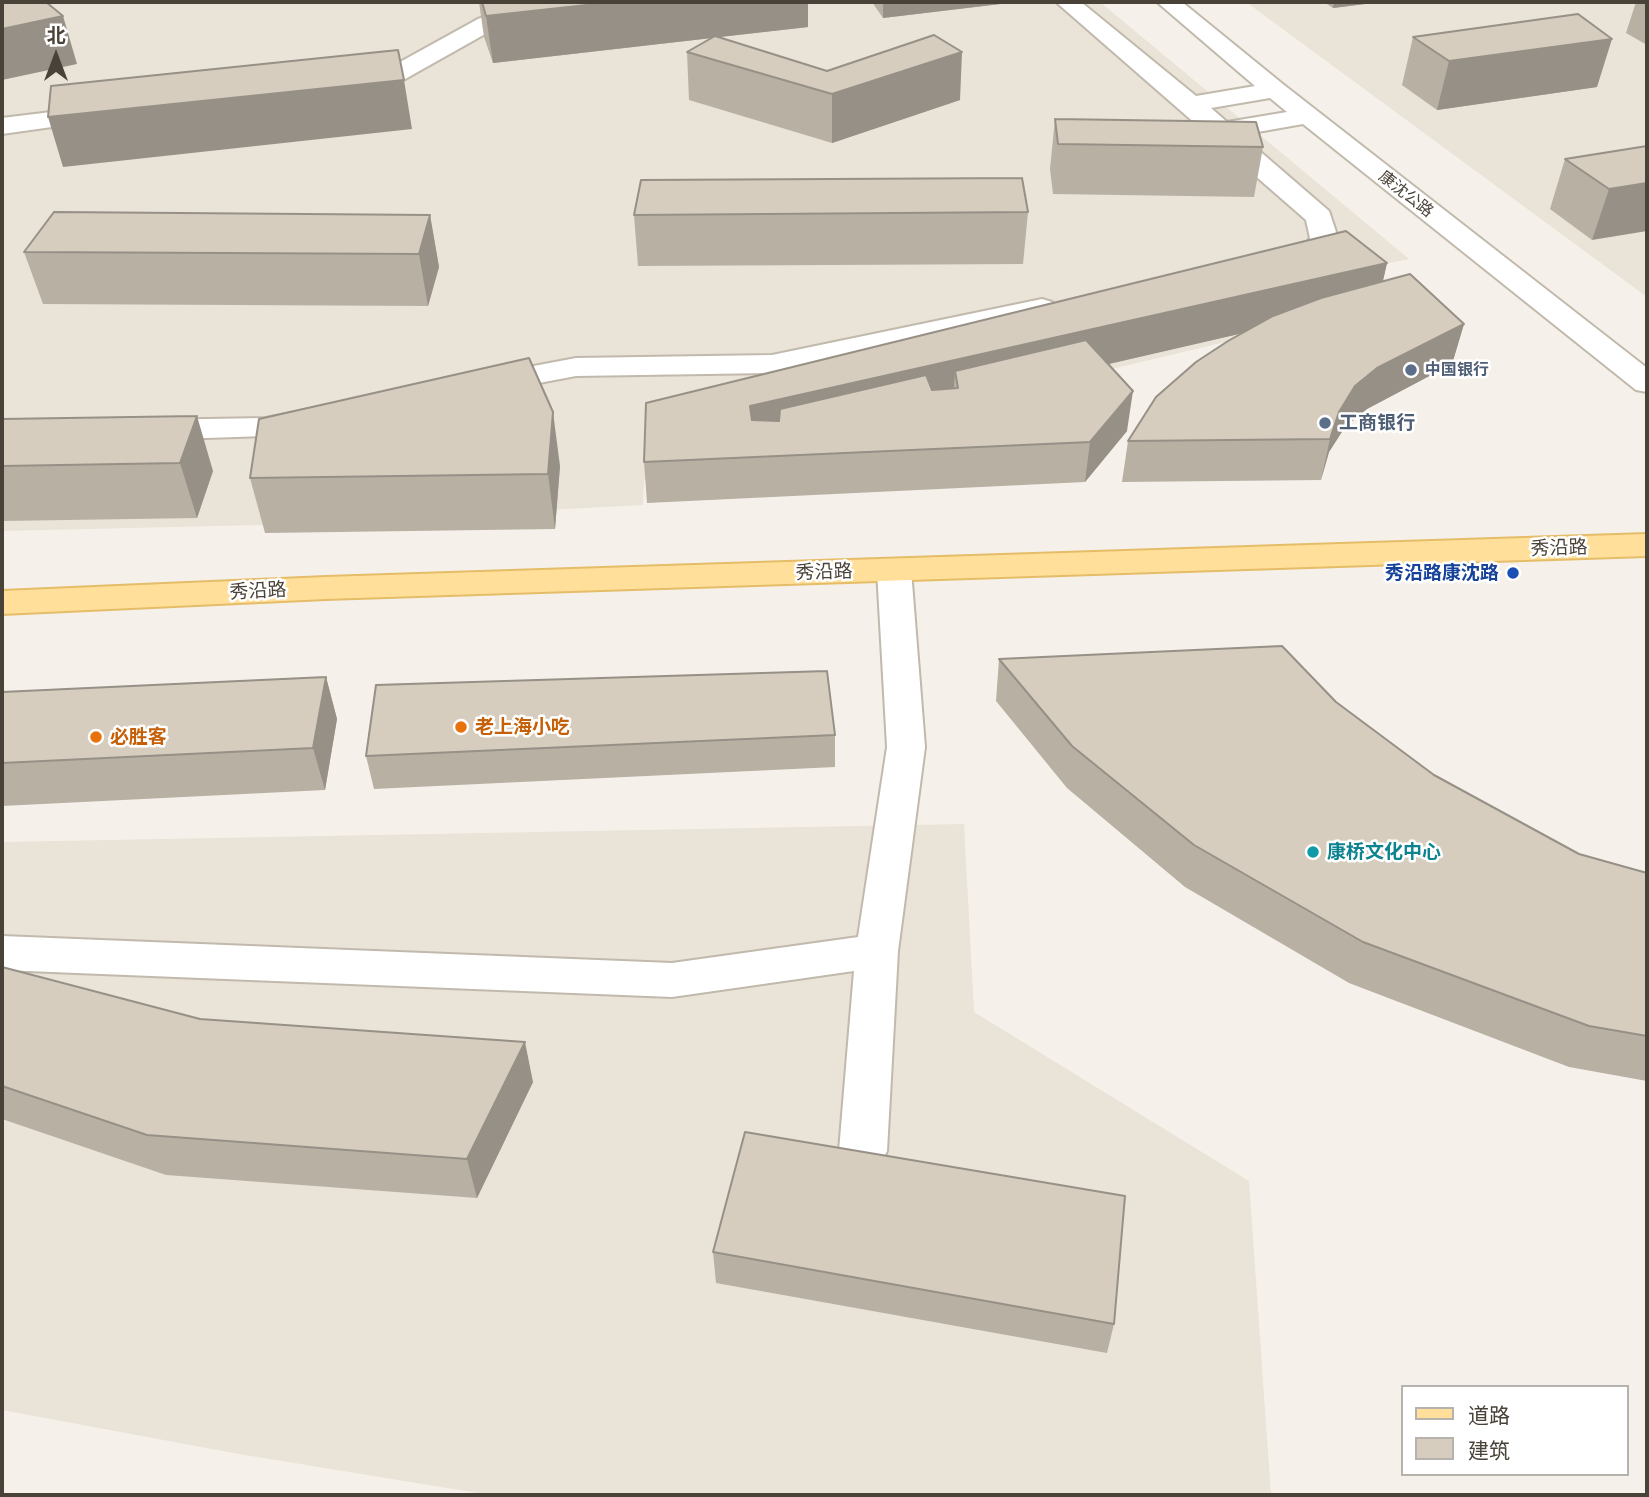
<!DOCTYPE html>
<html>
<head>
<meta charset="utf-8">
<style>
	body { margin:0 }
	#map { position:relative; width:1649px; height:1497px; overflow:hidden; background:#f5f1ea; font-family:"Asap Condensed","Noto Sans SC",sans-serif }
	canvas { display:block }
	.frame { position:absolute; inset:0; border:4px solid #494238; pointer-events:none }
	.legend { position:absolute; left:1401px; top:1385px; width:228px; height:91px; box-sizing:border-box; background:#fff; border:2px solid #b6b3af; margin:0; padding:9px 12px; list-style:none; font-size:21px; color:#494238 }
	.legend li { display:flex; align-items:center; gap:14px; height:35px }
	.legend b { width:35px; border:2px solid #b6b3af }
	.north { position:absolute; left:21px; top:21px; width:70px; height:70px; -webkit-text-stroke:5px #fff; paint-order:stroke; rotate:0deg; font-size:19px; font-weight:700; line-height:28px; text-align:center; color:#494238 }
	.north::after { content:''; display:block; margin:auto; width:24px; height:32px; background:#494238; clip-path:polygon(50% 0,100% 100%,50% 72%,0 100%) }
</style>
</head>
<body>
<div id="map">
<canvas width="1649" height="1497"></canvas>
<div class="frame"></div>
<ul class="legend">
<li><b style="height:9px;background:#ffdf99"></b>道路</li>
<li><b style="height:19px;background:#d7cdbf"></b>建筑</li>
</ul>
<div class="north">北</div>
</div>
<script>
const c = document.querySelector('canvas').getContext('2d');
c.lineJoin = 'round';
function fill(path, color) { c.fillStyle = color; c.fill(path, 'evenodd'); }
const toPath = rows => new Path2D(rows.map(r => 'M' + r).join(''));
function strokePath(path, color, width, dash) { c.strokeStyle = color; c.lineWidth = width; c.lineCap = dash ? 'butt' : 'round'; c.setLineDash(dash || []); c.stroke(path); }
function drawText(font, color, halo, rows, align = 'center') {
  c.font = font + ' "Asap Condensed","Noto Sans SC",sans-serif'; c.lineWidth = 5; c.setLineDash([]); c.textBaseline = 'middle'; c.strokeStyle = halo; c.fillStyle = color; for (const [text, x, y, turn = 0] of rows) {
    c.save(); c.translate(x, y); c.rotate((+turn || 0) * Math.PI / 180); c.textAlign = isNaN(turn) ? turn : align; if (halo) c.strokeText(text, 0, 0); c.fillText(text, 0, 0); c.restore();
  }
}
const residential = toPath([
	[2,2,1100,2,1409,259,1353,270,1390,303,644,480,643,505,261,525,2,531],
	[1246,2,1647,2,1647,297],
	[964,824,974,1012,1249,1181,1271,1495,490,1495,239,1454,2,1410,2,842]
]);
const minor = toPath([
	[577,2,649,2,646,7,638,9,512,22,494,29,398,83,351,92,342,90,339,85,342,80,382,72,478,19,500,11,577,2],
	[1056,2,1081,2,1196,96,1255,86,1157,2,1182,2,1284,85,1647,368,1647,392,1636,390,1303,124,1241,135,1329,211,1338,238,1324,258,1282,266,1272,264,1268,258,1272,252,1305,245,1310,238,1306,220,1056,2],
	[1270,98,1287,112,1227,122,1211,108,1270,98],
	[100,106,109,109,113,114,109,119,2,134,2,118,100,106],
	[1042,299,1052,302,1057,308,1052,314,772,373,576,376,486,393,475,391,471,384,475,377,486,375,576,358,772,355,1042,299],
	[310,409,321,411,326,418,321,425,266,436,147,440,136,437,131,430,136,423,147,420,266,418,310,409],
	[894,559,906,562,911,570,925,747,898,951,887,1151,880,1165,863,1171,846,1165,839,1151,854,971,672,997,2,970,2,936,672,963,858,937,887,747,877,570,882,562,894,559]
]);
const major = toPath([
	[1647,534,1647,556,326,599,2,614,2,591,326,577,1647,534]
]);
const wall = toPath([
	[479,2,808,2,808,27,718,37,827,71,960,100,832,143,689,100,687,52,712,38,493,63,484,37],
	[872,2,1017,2,883,18],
	[1324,2,1381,2,1333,8],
	[1636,2,1647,2,1647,45,1626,33],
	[1413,37,1597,87,1437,110,1402,85],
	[1055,119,1263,147,1254,197,1053,194,1050,169],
	[1647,146,1592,240,1550,209,1565,159],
	[1028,212,1023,264,638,266,634,215],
	[430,215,439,267,428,306,43,304,24,252],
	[1387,263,1383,281,1464,324,1452,364,1367,409,1345,427,1329,452,1321,480,1122,482,1128,441,1242,333,1108,364,1127,431,1085,482,647,503,644,462,646,403],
	[2,419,213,471,197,518,2,521],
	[560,466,555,529,265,533,250,478],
	[999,659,1336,702,1434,775,1579,854,1647,873,1647,1081,1569,1067,1349,983,1185,887,1067,788,996,701],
	[326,677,337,719,325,790,2,806,2,692],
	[835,735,835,767,374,789,366,756],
	[2,967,200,1019,533,1082,477,1198,166,1175,2,1119],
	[713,1252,1114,1324,1107,1353,716,1283]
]);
const shadedWall = toPath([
	[614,2,808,2,808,27,493,63,486,16],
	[883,2,1017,2,883,18],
	[1334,2,1381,2,1333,8],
	[63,16,77,64,2,80,2,29],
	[1612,39,1597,87,1437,110,1449,61],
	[962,52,960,100,832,143,832,94],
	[404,80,412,129,63,167,48,117],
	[1647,183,1647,231,1592,240,1609,189],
	[430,215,439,267,428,306,419,254],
	[1387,263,1378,302,957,399,958,388,955,371,953,400,752,447,750,406],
	[1464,324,1452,364,1367,409,1345,427,1329,452,1321,480,1330,439,1339,412,1355,386,1377,368],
	[1133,391,1127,431,1085,482,1090,442],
	[553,412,560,466,555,529,548,474],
	[197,416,213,471,197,518,180,463],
	[326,677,337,719,325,790,313,748],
	[525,1042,533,1082,477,1198,467,1159]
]);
const building = toPath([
	[6,2,46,2,63,16,2,29,2,3,6,2],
	[482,2,614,2,486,16,482,2],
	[1578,14,1612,39,1449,61,1413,37,1578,14],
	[934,35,962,52,832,94,687,52,715,36,827,71,934,35],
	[398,50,404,80,48,117,51,86,398,50],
	[1055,119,1256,122,1263,147,1058,144,1055,119],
	[1647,146,1647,183,1609,189,1565,159,1647,146],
	[1022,178,1028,212,634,215,641,180,1022,178],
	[54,212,430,215,419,254,24,252,54,212],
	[1346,231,1387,263,750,406,752,420,779,421,780,409,926,375,932,390,958,388,955,371,1086,340,1133,391,1090,442,644,462,646,403,1346,231],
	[1410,274,1464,324,1377,368,1355,386,1339,412,1330,439,1128,441,1156,397,1196,362,1228,341,1273,316,1321,298,1410,274],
	[529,358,553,412,548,474,250,478,259,419,529,358],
	[197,416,180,463,2,466,2,419,197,416],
	[1282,646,1336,702,1434,775,1579,854,1647,873,1647,1036,1589,1026,1363,942,1194,845,1072,746,999,659,1282,646],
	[827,671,835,735,366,756,376,685,827,671],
	[326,677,313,748,2,763,2,692,326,677],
	[2,967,200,1019,525,1042,467,1159,147,1135,2,1086,2,967],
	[745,1132,1125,1196,1114,1324,713,1252,745,1132]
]);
const markers = [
	[1411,370,7,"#5c6f8a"],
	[1325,423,7,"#5c6f8a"],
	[1513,573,7,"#1a4fb4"],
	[461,727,7,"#e8710a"],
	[96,737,7,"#e8710a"],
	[1313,852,7,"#0f9aa8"]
];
const farStreetnames = [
	["康沈公路",1406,194,38]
];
const farServicenames = [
	["中国银行",1425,370]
];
const serviceNames = [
	["工商银行",1339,423]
];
const streetNames = [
	["秀沿路",1559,548,-2],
	["秀沿路",824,572,-2],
	["秀沿路",258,591,-3]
];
const transitNames = [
	["秀沿路康沈路",1499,573]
];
const foodNames = [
	["老上海小吃",475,727],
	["必胜客",110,737]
];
const cultureNames = [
	["康桥文化中心",1327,852]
];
fill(residential, '#e9e3d8');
strokePath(minor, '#c1b9ac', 4);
strokePath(major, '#e5bd68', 4);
fill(minor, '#fff');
fill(major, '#ffdf99');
fill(wall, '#b9b0a4');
fill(shadedWall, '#969086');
fill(building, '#d7cdbf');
strokePath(building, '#969086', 2);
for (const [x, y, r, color] of markers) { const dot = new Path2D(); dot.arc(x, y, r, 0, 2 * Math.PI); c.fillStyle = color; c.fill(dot); strokePath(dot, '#fff', 2.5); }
drawText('16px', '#494238', '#fff', farStreetnames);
drawText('bold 16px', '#4e5e75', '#fff', farServicenames, 'left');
drawText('bold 19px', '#4e5e75', '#fff', serviceNames, 'left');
drawText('19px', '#494238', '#fff', streetNames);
drawText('bold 19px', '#164399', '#fff', transitNames, 'right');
drawText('bold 19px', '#c56008', '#fff', foodNames, 'left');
drawText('bold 19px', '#0d838f', '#fff', cultureNames, 'left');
</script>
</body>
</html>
